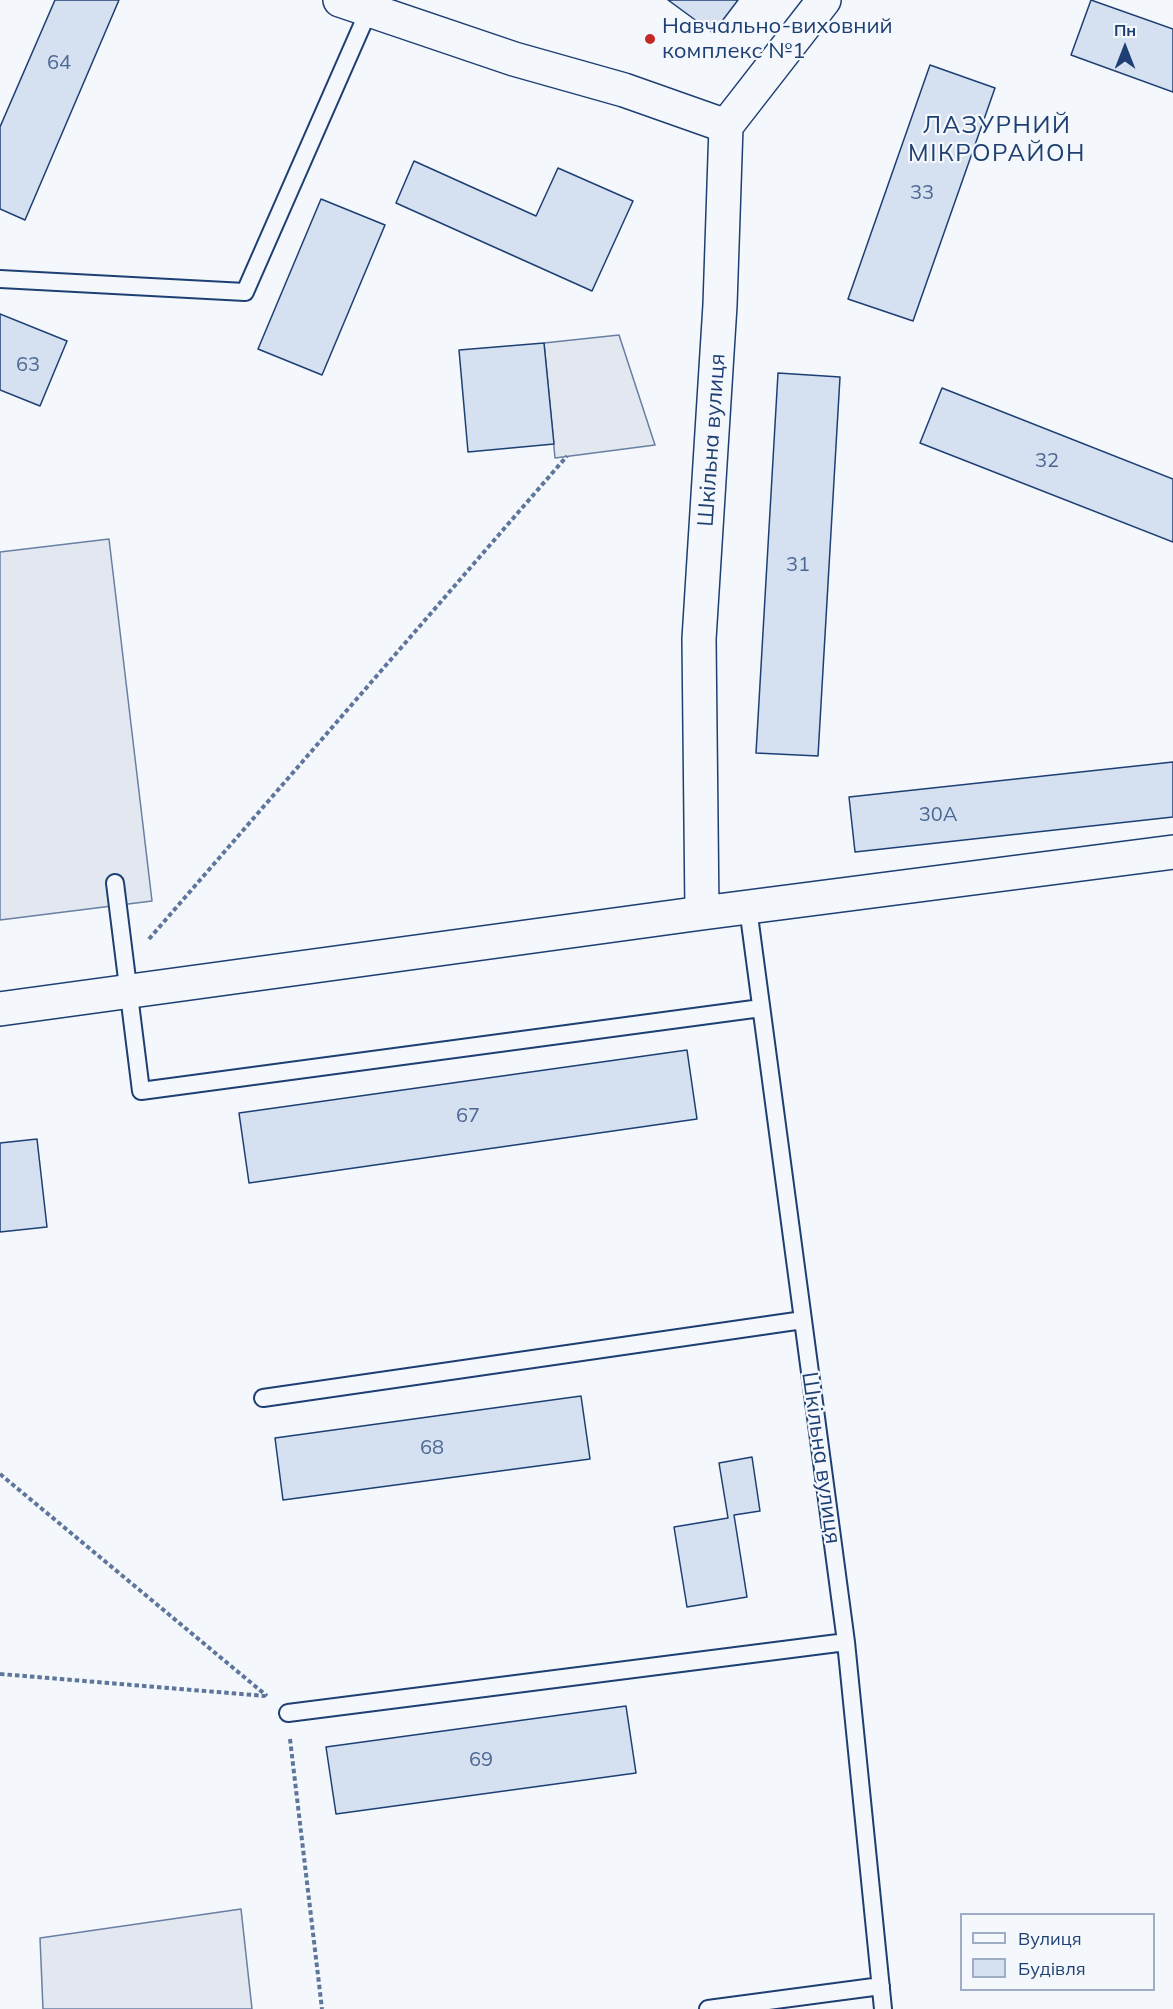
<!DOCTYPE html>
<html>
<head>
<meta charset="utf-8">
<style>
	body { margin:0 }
	#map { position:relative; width:1173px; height:2009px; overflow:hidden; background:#f4f7fb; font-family:Mulish,sans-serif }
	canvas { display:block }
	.legend { position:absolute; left:960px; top:1913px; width:195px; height:78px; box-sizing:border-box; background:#f4f7fb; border:2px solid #9eadc5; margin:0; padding:8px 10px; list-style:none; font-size:18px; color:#1d3f73 }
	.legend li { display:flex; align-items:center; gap:12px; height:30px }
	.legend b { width:30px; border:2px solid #9eadc5 }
	.north { position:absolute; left:1095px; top:18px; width:60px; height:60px; -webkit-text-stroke:4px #f4f7fb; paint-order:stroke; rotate:0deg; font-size:16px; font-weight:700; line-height:24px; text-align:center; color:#1d3f73 }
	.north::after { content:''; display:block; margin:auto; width:21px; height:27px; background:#1d3f73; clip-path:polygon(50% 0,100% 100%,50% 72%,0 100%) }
</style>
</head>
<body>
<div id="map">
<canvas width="1173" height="2009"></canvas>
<ul class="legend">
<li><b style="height:8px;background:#f4f7fb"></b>Вулиця</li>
<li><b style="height:16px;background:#d5e0f0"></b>Будівля</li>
</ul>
<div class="north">Пн</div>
</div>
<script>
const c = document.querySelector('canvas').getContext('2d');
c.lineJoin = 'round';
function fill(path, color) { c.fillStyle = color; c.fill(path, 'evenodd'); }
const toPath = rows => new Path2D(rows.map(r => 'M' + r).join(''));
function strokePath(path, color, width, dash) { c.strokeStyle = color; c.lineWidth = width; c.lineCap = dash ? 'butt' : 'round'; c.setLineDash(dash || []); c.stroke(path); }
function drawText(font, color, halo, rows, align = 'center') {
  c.font = font + ' Mulish,sans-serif'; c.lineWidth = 4.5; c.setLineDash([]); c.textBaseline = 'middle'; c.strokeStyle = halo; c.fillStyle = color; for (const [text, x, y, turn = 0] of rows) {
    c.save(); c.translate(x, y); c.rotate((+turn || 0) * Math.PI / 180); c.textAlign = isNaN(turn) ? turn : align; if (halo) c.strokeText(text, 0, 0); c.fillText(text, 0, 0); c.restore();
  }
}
const parking = toPath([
	[619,335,655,445,555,458,544,343,619,335],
	[109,539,152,901,0,920,0,552,109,539],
	[241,1909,252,2009,43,2009,40,1938,241,1909]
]);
const building = toPath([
	[55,0,119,0,25,220,0,209,0,127,55,0],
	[668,0,738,0,713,33,668,0],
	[1091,0,1173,29,1173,92,1071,55,1091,0],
	[930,65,995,88,913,321,848,299,930,65],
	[414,161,536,216,558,168,633,201,592,291,396,203,414,161],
	[321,199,385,225,322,375,258,349,321,199],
	[0,314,67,341,40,406,0,390,0,314],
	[544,343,554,444,468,452,459,350,544,343],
	[778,373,840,377,818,756,756,753,778,373],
	[942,388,1173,479,1173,542,920,443,942,388],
	[1173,762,1173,817,855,852,849,797,1173,762],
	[687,1050,697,1119,249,1183,239,1113,687,1050],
	[37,1139,47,1227,0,1232,0,1143,37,1139],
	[581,1396,590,1459,283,1500,275,1438,581,1396],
	[752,1457,760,1511,734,1515,747,1597,687,1607,674,1527,728,1518,719,1463,752,1457],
	[626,1706,636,1773,336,1814,326,1747,626,1706]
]);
const path = toPath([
	[149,939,567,456],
	[0,1474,267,1696],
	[0,1674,265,1696],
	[290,1739,322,2009]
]);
const service = toPath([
	[0,279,245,292,368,12],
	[115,883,141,1091,761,1008],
	[748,908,846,1642,883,2009],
	[263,1398,803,1320],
	[288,1713,846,1642],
	[708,2009,881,1986]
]);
const minor = toPath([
	[340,0,514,59,624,90,726,126],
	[702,913,699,639,720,305,726,126,824,0],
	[0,1009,702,913,1173,852]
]);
const markers = [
	[650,39,6,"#c62828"]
];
const numberNames = [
	["64",59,63],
	["33",922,193],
	["63",28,365],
	["32",1047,461],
	["31",798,565],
	["30А",938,815],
	["67",468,1116],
	["68",432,1448],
	["69",481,1760]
];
const poiNames = [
	["Навчально-виховний",662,26],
	["комплекс №1",662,51]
];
const streetNames = [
	["Шкільна вулиця",712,440,-86],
	["Шкільна вулиця",821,1458,82]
];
const neighbourhoodNames = [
	["ЛАЗУРНИЙ",997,126],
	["МІКРОРАЙОН",997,154]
];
fill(parking, '#e3e8f0');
strokePath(parking, '#687fa3', 1.5);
fill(building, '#d5e0f0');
strokePath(building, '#1d3f73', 1.5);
strokePath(service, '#1d3f73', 20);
strokePath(minor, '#1d3f73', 36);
strokePath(path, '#5e769c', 4, [4.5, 3]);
strokePath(service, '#f4f7fb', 16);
strokePath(minor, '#f4f7fb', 33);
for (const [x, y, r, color] of markers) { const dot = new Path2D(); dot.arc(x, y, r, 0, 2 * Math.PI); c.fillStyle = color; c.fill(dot); strokePath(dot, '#f4f7fb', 2); }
drawText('20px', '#4b6792', null, numberNames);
drawText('22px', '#1d3f73', '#f4f7fb', poiNames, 'left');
drawText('22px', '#1d3f73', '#f4f7fb', streetNames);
c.letterSpacing = '1.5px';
drawText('24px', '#1d3f73', '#f4f7fb', neighbourhoodNames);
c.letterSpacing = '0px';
</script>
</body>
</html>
